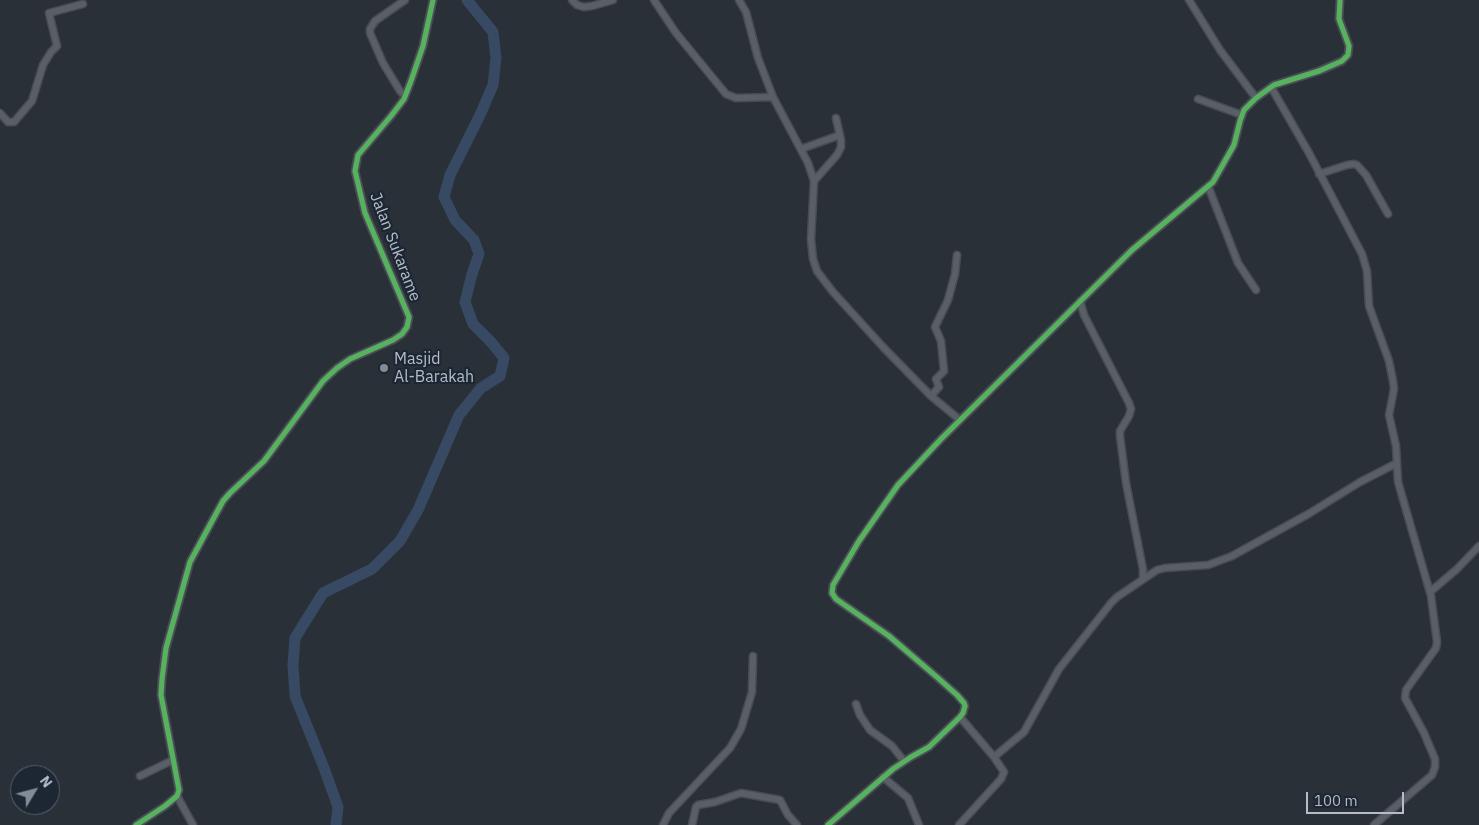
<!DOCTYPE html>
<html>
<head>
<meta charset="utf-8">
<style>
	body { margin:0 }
	#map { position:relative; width:1479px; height:825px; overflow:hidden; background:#2a3038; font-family:"IBM Plex Sans",sans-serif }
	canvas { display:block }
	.north { position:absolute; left:10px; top:765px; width:50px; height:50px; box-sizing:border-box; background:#1d2633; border:1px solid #59626f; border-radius:50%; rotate:53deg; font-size:14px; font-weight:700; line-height:20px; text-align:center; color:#b4bcc9 }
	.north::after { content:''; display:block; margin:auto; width:18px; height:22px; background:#848b96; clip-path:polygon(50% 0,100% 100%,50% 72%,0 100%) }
	.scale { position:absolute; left:1306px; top:792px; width:98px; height:22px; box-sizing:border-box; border:2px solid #b4bcc9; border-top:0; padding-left:6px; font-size:15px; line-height:18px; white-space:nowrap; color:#b4bcc9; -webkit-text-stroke:4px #1d2633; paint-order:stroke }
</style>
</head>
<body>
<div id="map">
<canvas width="1479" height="825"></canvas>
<div class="north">N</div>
<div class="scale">100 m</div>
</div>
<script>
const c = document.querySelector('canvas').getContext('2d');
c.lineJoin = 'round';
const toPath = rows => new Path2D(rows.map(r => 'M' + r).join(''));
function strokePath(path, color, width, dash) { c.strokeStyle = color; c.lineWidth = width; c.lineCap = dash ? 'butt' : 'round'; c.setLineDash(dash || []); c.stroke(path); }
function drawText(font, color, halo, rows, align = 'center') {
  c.font = font + ' "IBM Plex Sans",sans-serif'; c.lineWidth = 4.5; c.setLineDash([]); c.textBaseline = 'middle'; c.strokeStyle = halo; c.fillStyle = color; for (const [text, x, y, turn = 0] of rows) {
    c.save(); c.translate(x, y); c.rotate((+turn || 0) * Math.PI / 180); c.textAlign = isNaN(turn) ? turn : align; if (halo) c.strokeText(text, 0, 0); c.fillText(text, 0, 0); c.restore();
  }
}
const river = toPath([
	[336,825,338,807,324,768,295,696,293,665,295,638,323,593,372,569,400,541,418,510,459,415,481,388,500,376,504,358,491,342,473,324,465,302,472,274,479,254,474,240,455,220,444,197,450,175,480,115,493,85,496,58,493,32,467,0]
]);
const street = toPath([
	[405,0,375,21,370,29,370,33,383,63,400,91,405,96],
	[572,0,577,5,584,7,592,6,613,0],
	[654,0,676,33,726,94,736,98,773,97,808,163,814,181,811,239,813,259,817,271,833,292,883,347,931,396,960,420],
	[739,0,746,12,758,58,773,97],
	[1189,0,1220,50,1256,98],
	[1271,87,1309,153,1362,254,1367,271,1369,306,1389,361,1393,381,1394,389,1389,415,1396,446,1398,482,1431,596,1437,642,1436,648,1406,690,1405,698,1424,733,1435,759,1435,767,1432,775,1374,825],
	[1198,99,1242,115],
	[0,113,8,122,14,122,32,101,43,65,51,52,57,46,49,13,83,4],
	[801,149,840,135],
	[1319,174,1347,165,1354,164,1357,165,1366,175,1388,214],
	[814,181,837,155,841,147,841,140,836,118],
	[1208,186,1238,263,1256,290],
	[1080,301,1084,315,1129,403,1131,409,1129,416,1120,431,1120,436,1126,483,1143,569,1143,579],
	[931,396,939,387,936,379,944,371,941,341,935,327,948,300,955,274,957,255],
	[1430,592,1457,569,1479,546],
	[856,704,860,715,870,730,892,746,904,761],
	[994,757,1024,732,1059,669,1111,603,1117,597,1157,570,1165,568,1208,565,1232,556,1310,513,1360,482,1397,463],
	[140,776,173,760],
	[883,777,908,798,919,825],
	[177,796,193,825],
	[136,825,165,806,177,796,179,790,161,695,162,679,166,648,190,562,211,523,223,501,230,493,264,461,323,381,337,368,350,359,393,340,402,334,407,327,409,317,365,213,355,171,358,155,391,116,404,99,411,81,423,46,433,0],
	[663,825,669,813,730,748,741,729,752,692,753,656],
	[692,825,696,807,698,805,715,802,741,793,780,800,788,815,797,825],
	[828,825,893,769,911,757,929,747,960,717,963,713,965,706,964,703,957,695,938,678,889,636,836,599,832,593,833,585,859,541,898,485,941,439,1132,250,1213,182,1234,145,1240,121,1244,110,1256,98,1274,85,1319,71,1342,61,1348,55,1349,46,1339,19,1340,0],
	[959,825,1001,779,1004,772,994,757,960,717]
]);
const cycleway = toPath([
	[136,825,165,806,177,796,179,790,161,695,162,679,166,648,190,562,211,523,223,501,230,493,264,461,323,381,337,368,350,359,393,340,402,334,407,327,409,317,365,213,355,171,358,155,391,116,404,99,411,81,423,46,433,0],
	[828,825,893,769,911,757,929,747,960,717,963,713,965,706,964,703,957,695,938,678,889,636,836,599,832,593,833,585,859,541,898,485,941,439,1132,250,1213,182,1234,145,1240,121,1244,110,1256,98,1274,85,1319,71,1342,61,1348,55,1349,46,1339,19,1340,0]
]);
const markers = [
	[384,368,5,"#848b96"]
];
const streetNames = [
	["Jalan Sukarame",395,247,69]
];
const poiNames = [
	["Masjid",394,359],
	["Al-Barakah",394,377]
];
strokePath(river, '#384963', 11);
strokePath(street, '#484c53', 9);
strokePath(street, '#5a5e66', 6);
strokePath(cycleway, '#56b35d', 5);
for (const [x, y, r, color] of markers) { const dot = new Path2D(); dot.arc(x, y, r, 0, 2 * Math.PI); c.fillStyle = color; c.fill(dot); strokePath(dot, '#1d2633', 2); }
drawText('16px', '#b4bcc9', '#1d2633', streetNames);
drawText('16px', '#b4bcc9', '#1d2633', poiNames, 'left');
</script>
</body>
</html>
